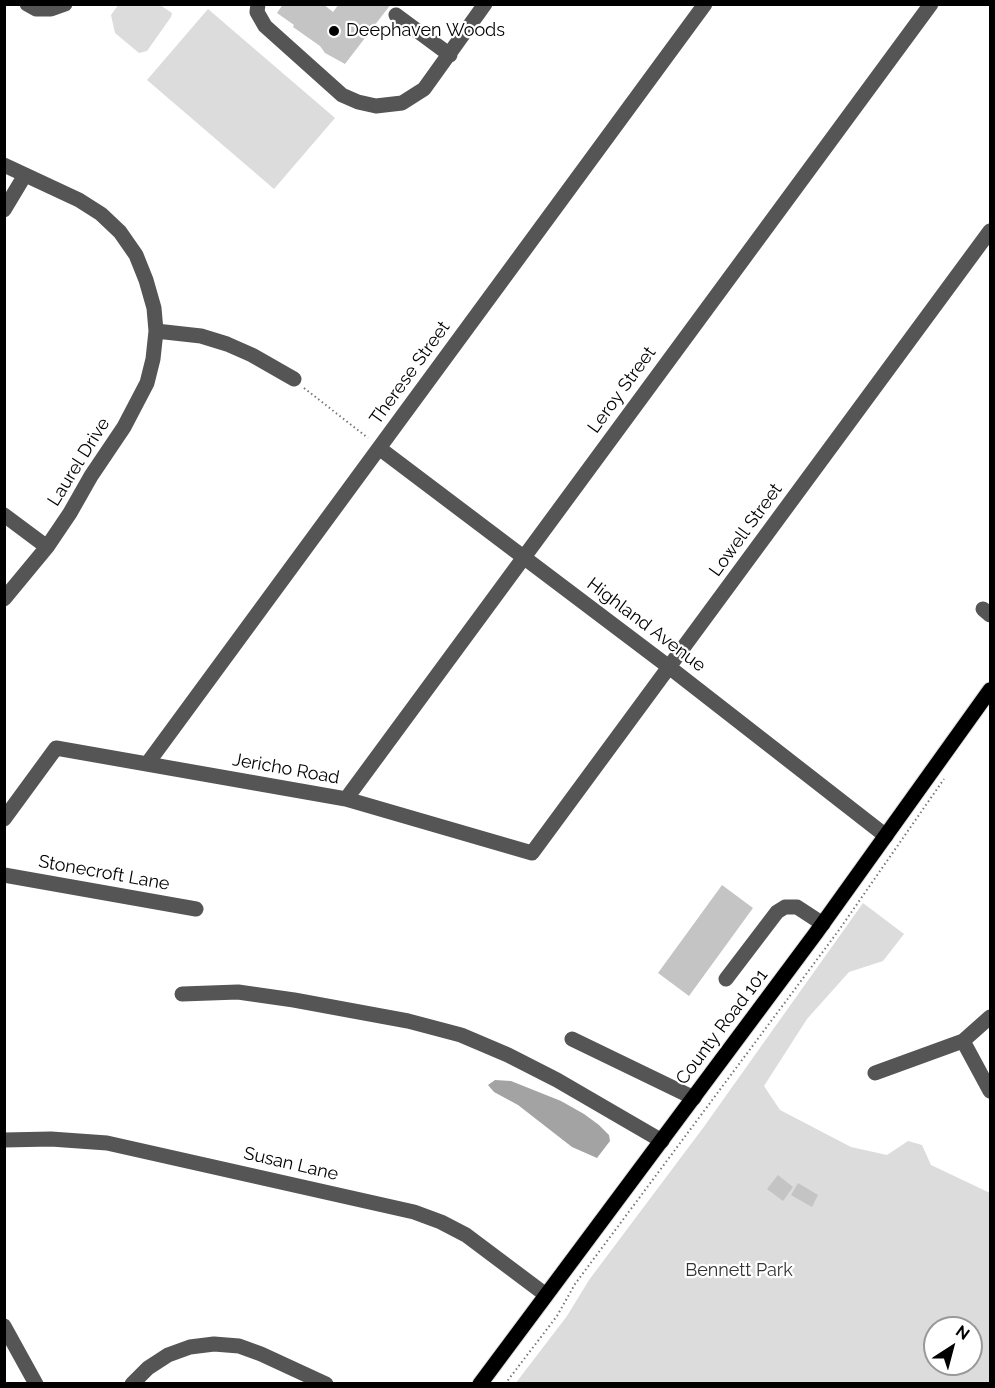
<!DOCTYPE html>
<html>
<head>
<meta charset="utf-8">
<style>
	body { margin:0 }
	#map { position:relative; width:995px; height:1388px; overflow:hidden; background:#fff; font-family:Raleway,sans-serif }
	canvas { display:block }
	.frame { position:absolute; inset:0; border:6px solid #000; pointer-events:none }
	.north { position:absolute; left:923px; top:1316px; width:60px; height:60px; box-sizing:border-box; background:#fff; border:2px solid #999; border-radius:50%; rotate:36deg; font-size:16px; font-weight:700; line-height:24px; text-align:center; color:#000 }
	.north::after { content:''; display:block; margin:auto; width:21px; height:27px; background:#000; clip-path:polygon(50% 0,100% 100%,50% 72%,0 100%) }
</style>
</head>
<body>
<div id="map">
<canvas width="995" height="1388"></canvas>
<div class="frame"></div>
<div class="north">N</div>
</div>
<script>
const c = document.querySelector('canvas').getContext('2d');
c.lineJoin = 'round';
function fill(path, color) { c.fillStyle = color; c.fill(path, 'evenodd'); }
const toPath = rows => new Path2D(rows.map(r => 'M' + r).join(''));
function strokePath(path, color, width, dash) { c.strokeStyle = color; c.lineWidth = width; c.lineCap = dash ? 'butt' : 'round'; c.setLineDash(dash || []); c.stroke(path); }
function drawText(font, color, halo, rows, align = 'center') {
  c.font = font + ' Raleway,sans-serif'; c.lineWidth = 4.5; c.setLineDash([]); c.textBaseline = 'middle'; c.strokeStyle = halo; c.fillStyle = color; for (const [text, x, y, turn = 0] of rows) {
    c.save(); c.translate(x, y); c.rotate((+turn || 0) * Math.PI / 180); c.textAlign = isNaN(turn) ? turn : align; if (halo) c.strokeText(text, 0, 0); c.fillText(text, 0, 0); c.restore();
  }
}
const green = toPath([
	[119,4,160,5,172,13,171,17,147,51,139,53,115,33,111,15],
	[208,9,335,118,274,189,147,80],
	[863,903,904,934,883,961,849,972,807,1019,764,1086,780,1110,851,1147,887,1155,908,1141,922,1145,931,1165,990,1193,990,1383,515,1384,567,1316,589,1280,703,1128],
	[935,1328,971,1328,971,1364,935,1364]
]);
const water = toPath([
	[495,1080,511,1081,561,1101,584,1114,599,1125,609,1135,610,1141,597,1158,572,1147,518,1105,494,1092,488,1085]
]);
const building = toPath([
	[283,4,323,4,333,12,339,4,391,4,345,64,325,53,320,46,293,27,294,25,277,13],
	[722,885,753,908,689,996,658,973],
	[778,1175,793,1187,783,1201,767,1189],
	[798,1183,818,1195,812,1207,791,1195]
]);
const path = toPath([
	[304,388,368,438],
	[505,1384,557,1316,575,1284,839,930,944,779]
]);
const minor = toPath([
	[27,4,36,9,51,9,65,4],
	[258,4,257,12,265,26,342,95,358,102,376,106,402,103,424,89,485,4],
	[396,15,450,55],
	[4,165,79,200,101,214,120,232,136,255,146,280,154,308,156,331,153,359,147,383,124,427,91,476,70,513,47,547,4,599],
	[4,210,25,175],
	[156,331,201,336,227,344,252,355,294,379],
	[379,448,669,667,886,836],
	[4,515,47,547],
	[983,609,990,615],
	[147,764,705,4],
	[346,799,931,4],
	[4,819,56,748,346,799,532,853,990,231],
	[4,875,196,909],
	[726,979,777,912,785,907,797,907,823,924],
	[182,994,238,992,294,1000,408,1021,461,1035,508,1055,557,1080,662,1141],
	[572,1039,694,1098],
	[963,1041,990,1091],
	[875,1073,963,1041,990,1017],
	[4,1140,51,1139,107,1143,414,1212,441,1222,466,1235,546,1295],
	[4,1326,36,1384],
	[132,1384,148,1368,168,1355,190,1347,214,1344,239,1346,261,1354,326,1384]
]);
const major = toPath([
	[480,1384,816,933,990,690]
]);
const markers = [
	[334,31,6,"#000"]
];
const poiNames = [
	["Deephaven Woods",346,31]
];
const streetNames = [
	["Therese Street",410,373,-54],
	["Leroy Street",622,390,-54],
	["Laurel Drive",79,462,-58],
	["Lowell Street",746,530,-54],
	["Highland Avenue",646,625,37],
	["Jericho Road",286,769,10],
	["Stonecroft Lane",104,873,10],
	["County Road 101",722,1027,-53],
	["Susan Lane",291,1164,13]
];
const parkNames = [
	["Bennett Park",739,1271]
];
fill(green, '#dcdcdc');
fill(water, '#a3a3a3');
fill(building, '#c4c4c4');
strokePath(major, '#dbdbdb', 17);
strokePath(path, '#777', 2, [1.5, 3]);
strokePath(minor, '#555', 15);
strokePath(major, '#000', 15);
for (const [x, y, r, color] of markers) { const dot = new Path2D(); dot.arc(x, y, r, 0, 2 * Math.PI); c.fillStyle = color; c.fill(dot); strokePath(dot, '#fff', 2); }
drawText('18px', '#000', '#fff', poiNames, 'left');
drawText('18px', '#000', '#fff', streetNames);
drawText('18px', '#333', '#fff', parkNames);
</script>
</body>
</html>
